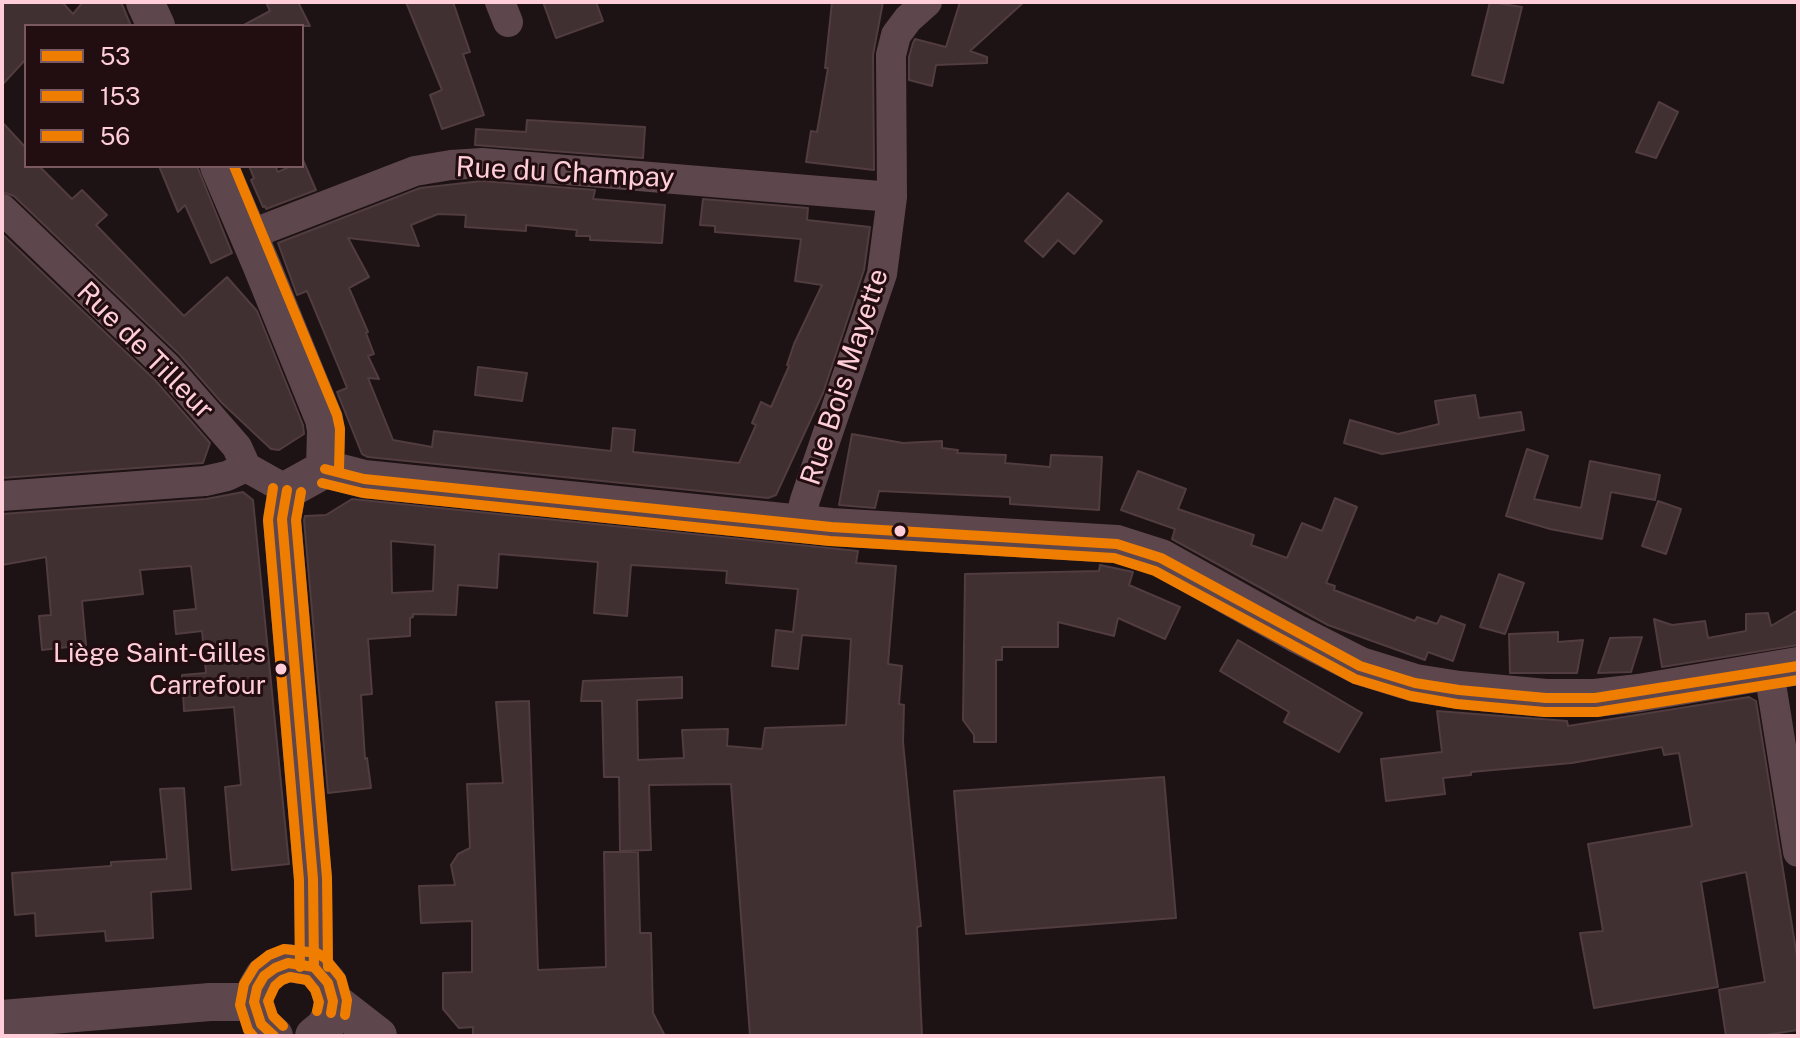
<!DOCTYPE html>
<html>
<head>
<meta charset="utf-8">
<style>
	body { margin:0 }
	#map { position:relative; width:1800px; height:1038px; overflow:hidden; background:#1d1214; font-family:"Public Sans",sans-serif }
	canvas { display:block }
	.frame { position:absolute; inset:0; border:4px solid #ffced8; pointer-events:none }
	.legend { position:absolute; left:24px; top:24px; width:280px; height:144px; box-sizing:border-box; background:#220d10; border:2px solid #7a5a60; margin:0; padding:10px 14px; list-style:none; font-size:24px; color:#ffced8 }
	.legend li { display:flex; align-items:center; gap:16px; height:40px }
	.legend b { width:40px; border:2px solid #7a5a60 }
</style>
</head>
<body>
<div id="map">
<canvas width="1800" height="1038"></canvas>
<div class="frame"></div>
<ul class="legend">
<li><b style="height:10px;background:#ef7d00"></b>53</li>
<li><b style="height:10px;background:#ef7d00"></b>153</li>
<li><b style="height:10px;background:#ef7d00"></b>56</li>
</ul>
</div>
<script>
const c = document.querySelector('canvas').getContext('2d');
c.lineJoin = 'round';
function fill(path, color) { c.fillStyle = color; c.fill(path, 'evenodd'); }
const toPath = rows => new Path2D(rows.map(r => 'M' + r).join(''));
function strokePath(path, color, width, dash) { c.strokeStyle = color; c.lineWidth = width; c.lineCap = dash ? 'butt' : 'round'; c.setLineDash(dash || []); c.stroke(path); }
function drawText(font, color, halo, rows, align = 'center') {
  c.font = font + ' "Public Sans",sans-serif'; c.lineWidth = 6; c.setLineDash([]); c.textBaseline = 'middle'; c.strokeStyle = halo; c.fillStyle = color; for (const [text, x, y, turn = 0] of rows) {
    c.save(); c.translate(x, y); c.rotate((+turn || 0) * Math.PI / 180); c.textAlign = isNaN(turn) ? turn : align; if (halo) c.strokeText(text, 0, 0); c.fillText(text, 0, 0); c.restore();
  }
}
const building = toPath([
	[2,2,62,2,73,14,83,2,121,2,131,26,26,26,26,59,2,85,2,2],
	[266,2,298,2,310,26,242,26,270,11,266,2],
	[406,2,453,2,470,52,463,54,484,115,442,129,430,95,442,90,406,2],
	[543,2,596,2,603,21,556,38,543,2],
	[832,2,883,2,873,55,874,170,806,162,811,131,817,132,828,68,825,68,832,2],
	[960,2,1024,2,970,51,987,57,987,63,936,65,932,86,909,80,909,57,913,43,915,39,946,47,960,2],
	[1490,2,1522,7,1503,83,1472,75,1490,2],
	[1659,102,1678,112,1656,158,1636,152,1659,102],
	[527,120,645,127,643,158,475,145,476,129,526,132,527,120],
	[2,122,26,148,26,166,39,166,72,199,82,190,107,215,96,225,184,316,227,277,257,311,303,425,304,434,279,450,271,449,222,403,180,355,14,196,2,192,2,122],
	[303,160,316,190,266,209,265,206,263,207,251,180,254,178,249,166,275,166,278,172,291,166,302,166,303,160],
	[159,166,197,166,232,253,211,263,185,205,178,212,159,166],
	[482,181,595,190,593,199,665,205,662,243,590,240,590,236,576,236,577,230,526,225,526,231,465,227,466,215,438,214,411,225,419,246,348,238,369,277,349,288,368,332,366,333,374,354,368,356,379,379,368,378,393,440,432,447,434,431,611,451,613,428,635,430,633,452,739,463,756,425,752,423,761,402,771,407,789,366,787,365,794,344,822,285,795,281,801,239,715,232,715,226,700,225,703,199,808,208,807,220,870,227,864,270,823,393,776,495,768,498,368,457,362,454,337,392,347,388,339,368,307,291,297,295,278,243,420,188,482,181],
	[1068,193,1102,221,1074,254,1058,240,1043,257,1025,241,1068,193],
	[2,234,155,380,210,443,203,463,2,478,2,234],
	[478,367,527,373,522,401,475,395,478,367],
	[1475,395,1479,418,1521,412,1524,430,1382,454,1344,443,1350,420,1398,434,1439,424,1435,401,1475,395],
	[852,434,903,443,942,441,942,448,958,450,957,453,1006,455,1005,463,1050,467,1051,455,1102,457,1099,510,1010,504,1010,497,879,491,875,508,839,505,852,434],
	[1527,449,1548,456,1534,499,1581,508,1590,461,1660,475,1655,500,1611,492,1602,539,1550,529,1506,516,1527,449],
	[1138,471,1186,489,1178,509,1254,535,1251,545,1287,558,1302,523,1322,531,1335,498,1357,507,1326,583,1335,586,1334,590,1415,621,1417,617,1437,624,1441,616,1465,625,1453,661,1428,652,1425,660,1328,625,1172,539,1175,529,1121,510,1138,471],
	[243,492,253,500,289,864,232,870,225,787,241,785,234,707,184,711,182,675,206,673,202,631,176,634,174,611,196,609,191,566,140,570,143,594,82,601,86,645,42,650,39,616,51,615,46,557,2,565,2,514,206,499,243,492],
	[352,499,858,551,856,563,896,566,888,664,902,666,899,704,904,705,903,742,921,926,917,927,922,1036,750,1036,731,784,649,785,651,850,620,851,619,777,604,777,602,701,581,701,583,681,682,677,682,698,637,700,638,760,684,758,682,730,728,729,727,746,762,749,765,728,846,725,851,639,802,635,798,669,772,666,776,630,793,632,798,589,726,583,727,571,631,565,627,616,594,613,598,562,499,554,497,588,458,585,456,615,413,614,413,617,410,618,410,636,368,639,372,694,361,695,365,759,367,758,371,788,328,793,304,520,305,516,326,515,352,499],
	[391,541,435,545,433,591,392,593,391,541],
	[1658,501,1681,509,1666,554,1642,546,1658,501],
	[1100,565,1133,572,1129,585,1180,607,1165,639,1118,618,1114,636,1058,622,1058,647,1002,647,1002,660,996,660,996,742,974,742,974,735,963,720,965,574,1099,571,1100,565],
	[1499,574,1524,583,1505,634,1480,627,1499,574],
	[1798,610,1798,645,1662,667,1654,619,1672,625,1705,621,1708,638,1746,631,1746,614,1768,613,1771,626,1798,610],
	[1558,632,1558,642,1583,640,1577,673,1510,673,1509,634,1558,632],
	[1642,637,1631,672,1598,673,1610,638,1642,637],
	[1238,640,1362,713,1339,752,1284,722,1289,712,1220,671,1238,640],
	[1749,697,1756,701,1798,963,1798,1030,1758,1036,1726,1036,1719,990,1765,982,1746,872,1701,882,1718,987,1594,1008,1580,933,1603,931,1588,844,1692,826,1679,753,1664,755,1662,747,1572,763,1471,772,1471,775,1443,778,1445,794,1386,801,1381,759,1442,752,1437,711,1567,721,1568,726,1749,697],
	[529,701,538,970,606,967,604,852,638,852,640,933,651,933,653,1013,665,1036,473,1036,473,1027,459,1028,443,1009,443,973,472,972,472,921,421,923,419,886,455,885,451,865,458,854,470,848,467,784,503,783,496,702,529,701],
	[1164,777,1176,918,966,934,954,791,1164,777],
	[184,788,191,889,151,892,153,938,106,941,105,931,36,936,35,913,15,915,12,873,111,866,111,862,167,859,160,789,184,788]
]);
const minor = toPath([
	[500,2,508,22],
	[2,209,168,368,237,447,246,467,287,490],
	[249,235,415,171,451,165,482,163,892,197],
	[2,496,205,481,227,476,246,467],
	[799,524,805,500,882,274,892,197,891,55,896,35,908,19,927,2],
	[1769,671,1798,852]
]);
const tertiary = toPath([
	[145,2,156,26],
	[219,166,261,264,324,419,326,430,325,469],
	[325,469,364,479,831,527,1117,544,1161,558,1297,634,1360,666,1415,683,1459,690,1546,698,1595,698,1639,693,1798,666],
	[314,967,313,879,282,519,287,490,325,469],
	[333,1001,378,1036],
	[2,1019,210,1002,254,1002],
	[274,1036,261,1024,254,1002,257,988,264,976,275,968,288,963,314,967,328,983,333,1001,331,1015,325,1027,314,1036]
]);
const bus1 = toPath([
	[325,469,364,479,831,527,1117,544,1161,558,1360,666,1415,683,1459,690,1546,698,1595,698,1798,666],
	[287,490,282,519,313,879,314,967],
	[274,1036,261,1024,254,1002,257,988,264,976,275,968,288,963,314,967,328,983,333,1001,331,1013]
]);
const bus2 = toPath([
	[322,483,363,493,830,541,1114,558,1155,571,1355,679,1411,696,1457,704,1545,712,1597,712,1798,680],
	[273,488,268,520,299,880,300,967],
	[283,1026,273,1016,268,1001,275,986,282,980,290,977,307,980,315,990,319,1002,317,1011]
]);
const bus3 = toPath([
	[234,166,337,415,340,429,339,469],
	[301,492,296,520,327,878,328,967],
	[253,1036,248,1030,240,1005,244,984,255,966,269,955,284,949,317,953,325,958,341,978,347,1000,345,1015]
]);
const markers = [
	[900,531,7,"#ffced8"],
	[281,669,7,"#ffced8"]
];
const busNames = [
	["Liège Saint-Gilles",266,654],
	["Carrefour",266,686]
];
const streetNames = [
	["Rue du Champay",565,173,3],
	["Rue de Tilleur",145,351,45],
	["Rue Bois Mayette",845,377,-72]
];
fill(building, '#403032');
strokePath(building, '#513c3f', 2);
strokePath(minor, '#5e464d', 30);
strokePath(tertiary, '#5e464d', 38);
strokePath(bus1, '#ef7d00', 10);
strokePath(bus2, '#ef7d00', 10);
strokePath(bus3, '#ef7d00', 10);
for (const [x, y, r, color] of markers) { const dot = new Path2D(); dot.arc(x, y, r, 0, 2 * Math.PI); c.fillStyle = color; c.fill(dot); strokePath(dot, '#220d10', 3); }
drawText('26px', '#ffced8', '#220d10', busNames, 'right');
drawText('28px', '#ffced8', '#220d10', streetNames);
</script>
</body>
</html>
